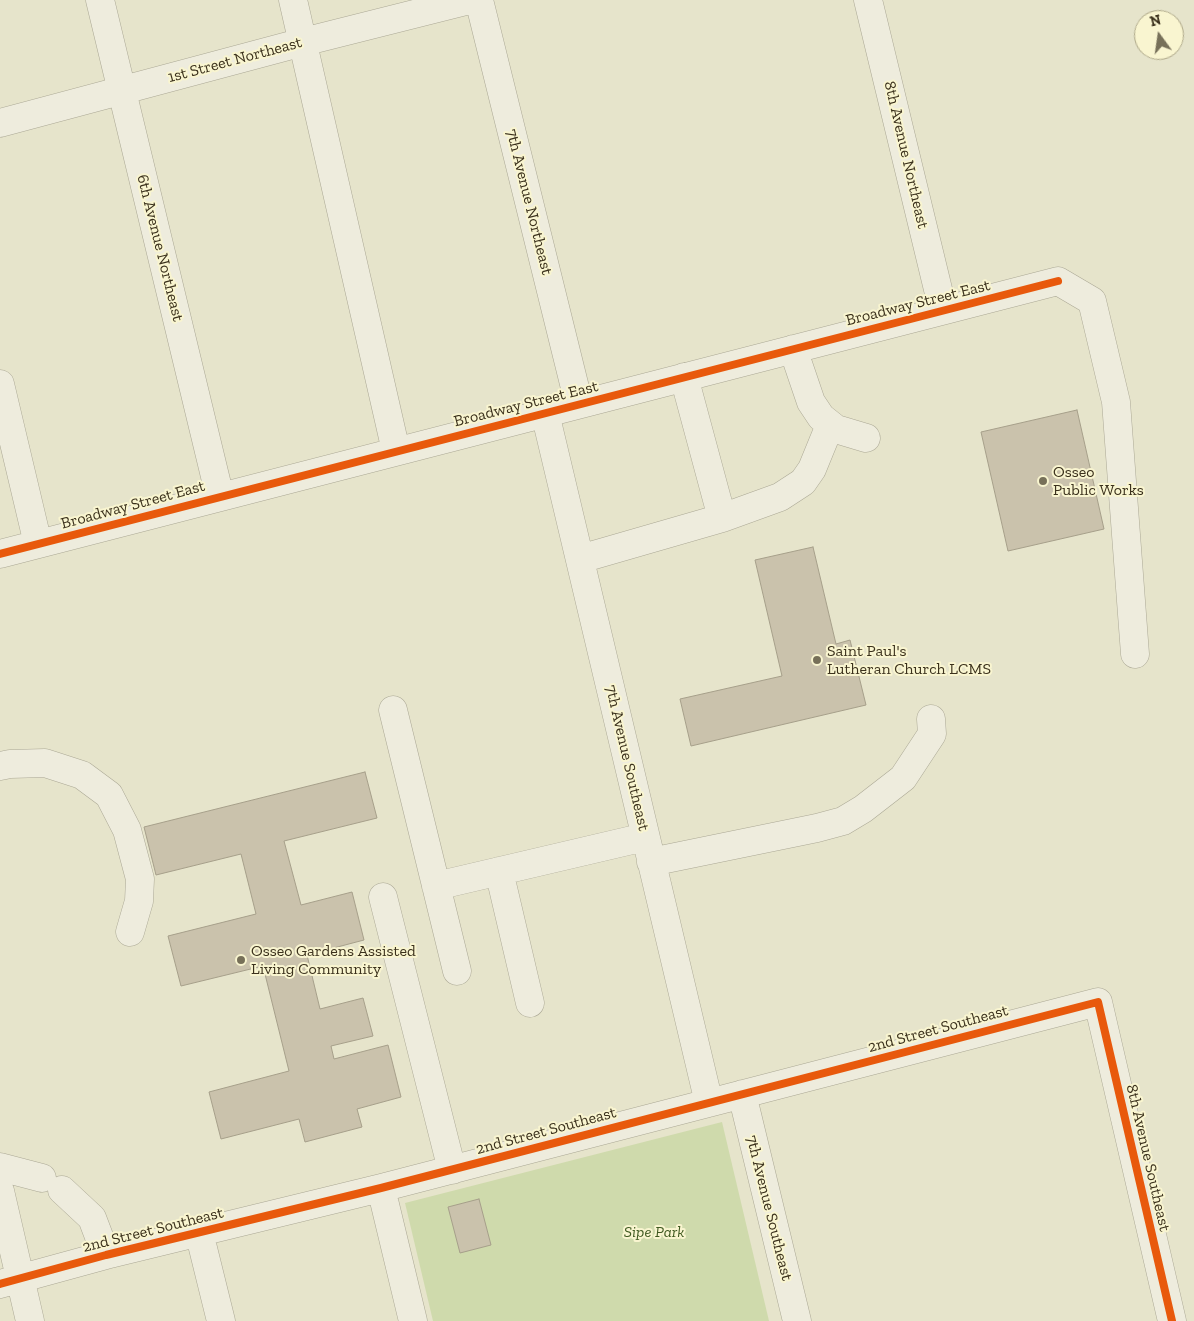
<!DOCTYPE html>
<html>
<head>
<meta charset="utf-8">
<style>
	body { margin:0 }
	#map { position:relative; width:1194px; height:1321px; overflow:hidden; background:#e6e4cb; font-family:"Zilla Slab",serif }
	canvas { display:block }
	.north { position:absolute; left:1134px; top:10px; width:50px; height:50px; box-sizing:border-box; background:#f9f5d0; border:1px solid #ada788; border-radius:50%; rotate:346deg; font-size:14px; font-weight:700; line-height:20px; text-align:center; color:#3b311c }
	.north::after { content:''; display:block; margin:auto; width:18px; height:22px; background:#777059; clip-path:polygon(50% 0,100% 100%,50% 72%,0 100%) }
</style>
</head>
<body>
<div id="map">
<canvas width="1194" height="1321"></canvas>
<div class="north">N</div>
</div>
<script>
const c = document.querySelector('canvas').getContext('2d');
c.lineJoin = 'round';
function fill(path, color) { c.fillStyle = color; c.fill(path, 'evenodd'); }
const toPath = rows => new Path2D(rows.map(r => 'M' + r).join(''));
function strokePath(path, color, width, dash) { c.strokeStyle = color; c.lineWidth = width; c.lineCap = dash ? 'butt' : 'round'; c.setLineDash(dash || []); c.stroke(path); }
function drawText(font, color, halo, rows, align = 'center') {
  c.font = font + ' "Zilla Slab",serif'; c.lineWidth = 4; c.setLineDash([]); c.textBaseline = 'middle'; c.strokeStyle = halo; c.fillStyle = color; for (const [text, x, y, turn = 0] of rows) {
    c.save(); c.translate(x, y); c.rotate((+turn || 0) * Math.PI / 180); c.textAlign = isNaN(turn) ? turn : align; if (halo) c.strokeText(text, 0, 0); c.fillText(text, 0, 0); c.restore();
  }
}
const green = toPath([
	[722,1122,769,1321,433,1321,405,1203]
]);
const building = toPath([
	[1077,410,1104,529,1008,551,981,432,1077,410],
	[813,547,836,644,850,640,866,705,691,746,680,699,782,676,755,560,813,547],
	[365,772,377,818,284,841,301,905,352,892,364,940,307,955,320,1009,363,998,373,1036,331,1046,334,1059,388,1045,401,1097,357,1109,362,1127,305,1142,299,1119,221,1139,209,1092,289,1071,263,966,181,986,168,936,256,914,241,854,156,875,144,827,365,772],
	[479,1199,491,1245,460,1253,448,1207,479,1199]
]);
const minor = toPath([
	[100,0,220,497],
	[293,0,396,451],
	[479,0,579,404],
	[868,0,943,310],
	[0,123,303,42,470,0],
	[793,349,811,402,821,417,836,429,866,438],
	[684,377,722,518,780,497,803,482,812,469,830,425],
	[0,384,38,544],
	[545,413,709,1103],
	[0,554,1058,281,1092,301,1116,402,1135,654],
	[580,559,722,518],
	[393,710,457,971],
	[0,766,10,764,45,763,82,775,109,795,127,830,140,879,139,901,130,932],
	[651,862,817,828,843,821,863,809,903,778,932,734,931,719],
	[499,871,530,1003],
	[436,886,645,837],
	[383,897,452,1170],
	[742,1094,797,1321],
	[0,1167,42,1178],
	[381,1188,413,1321],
	[62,1190,92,1218,106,1255],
	[0,1191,30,1321],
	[199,1232,221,1321],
	[0,1284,106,1255,381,1188,1098,1002,1172,1321]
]);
const cycleway = toPath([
	[0,554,1058,281],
	[0,1284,106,1255,381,1188,1098,1002,1172,1321]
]);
const markers = [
	[1043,481,5,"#777059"],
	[817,660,5,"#777059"],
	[241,960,5,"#777059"]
];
const streetNames = [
	["1st Street Northeast",235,60,-15],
	["8th Avenue Northeast",906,155,77],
	["7th Avenue Northeast",529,202,76],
	["6th Avenue Northeast",160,248,76],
	["Broadway Street East",918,303,-14],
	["Broadway Street East",526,404,-14],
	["Broadway Street East",133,505,-15],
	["7th Avenue Southeast",627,758,77],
	["2nd Street Southeast",938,1029,-15],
	["2nd Street Southeast",546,1131,-15],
	["8th Avenue Southeast",1148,1158,77],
	["7th Avenue Southeast",769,1208,76],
	["2nd Street Southeast",153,1230,-14]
];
const poiNames = [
	["Osseo",1053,472],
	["Public Works",1053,490],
	["Saint Paul's",827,651],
	["Lutheran Church LCMS",827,669],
	["Osseo Gardens Assisted",251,951],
	["Living Community",251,969]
];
const parkNames = [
	["Sipe Park",654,1232]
];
fill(green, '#cfdaac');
fill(building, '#cac2ac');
strokePath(building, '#a69f8a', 1);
strokePath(minor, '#aba895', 29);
strokePath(minor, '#eeecdd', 28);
strokePath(cycleway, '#e8590c', 8);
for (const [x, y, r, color] of markers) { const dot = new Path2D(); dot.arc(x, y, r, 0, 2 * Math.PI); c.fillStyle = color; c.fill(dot); strokePath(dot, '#f9f5d0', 2); }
drawText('16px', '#3b311c', '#f9f5d0', streetNames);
drawText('16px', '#3b311c', '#f9f5d0', poiNames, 'left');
drawText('italic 16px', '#3f5920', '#f9f5d0', parkNames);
</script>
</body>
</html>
